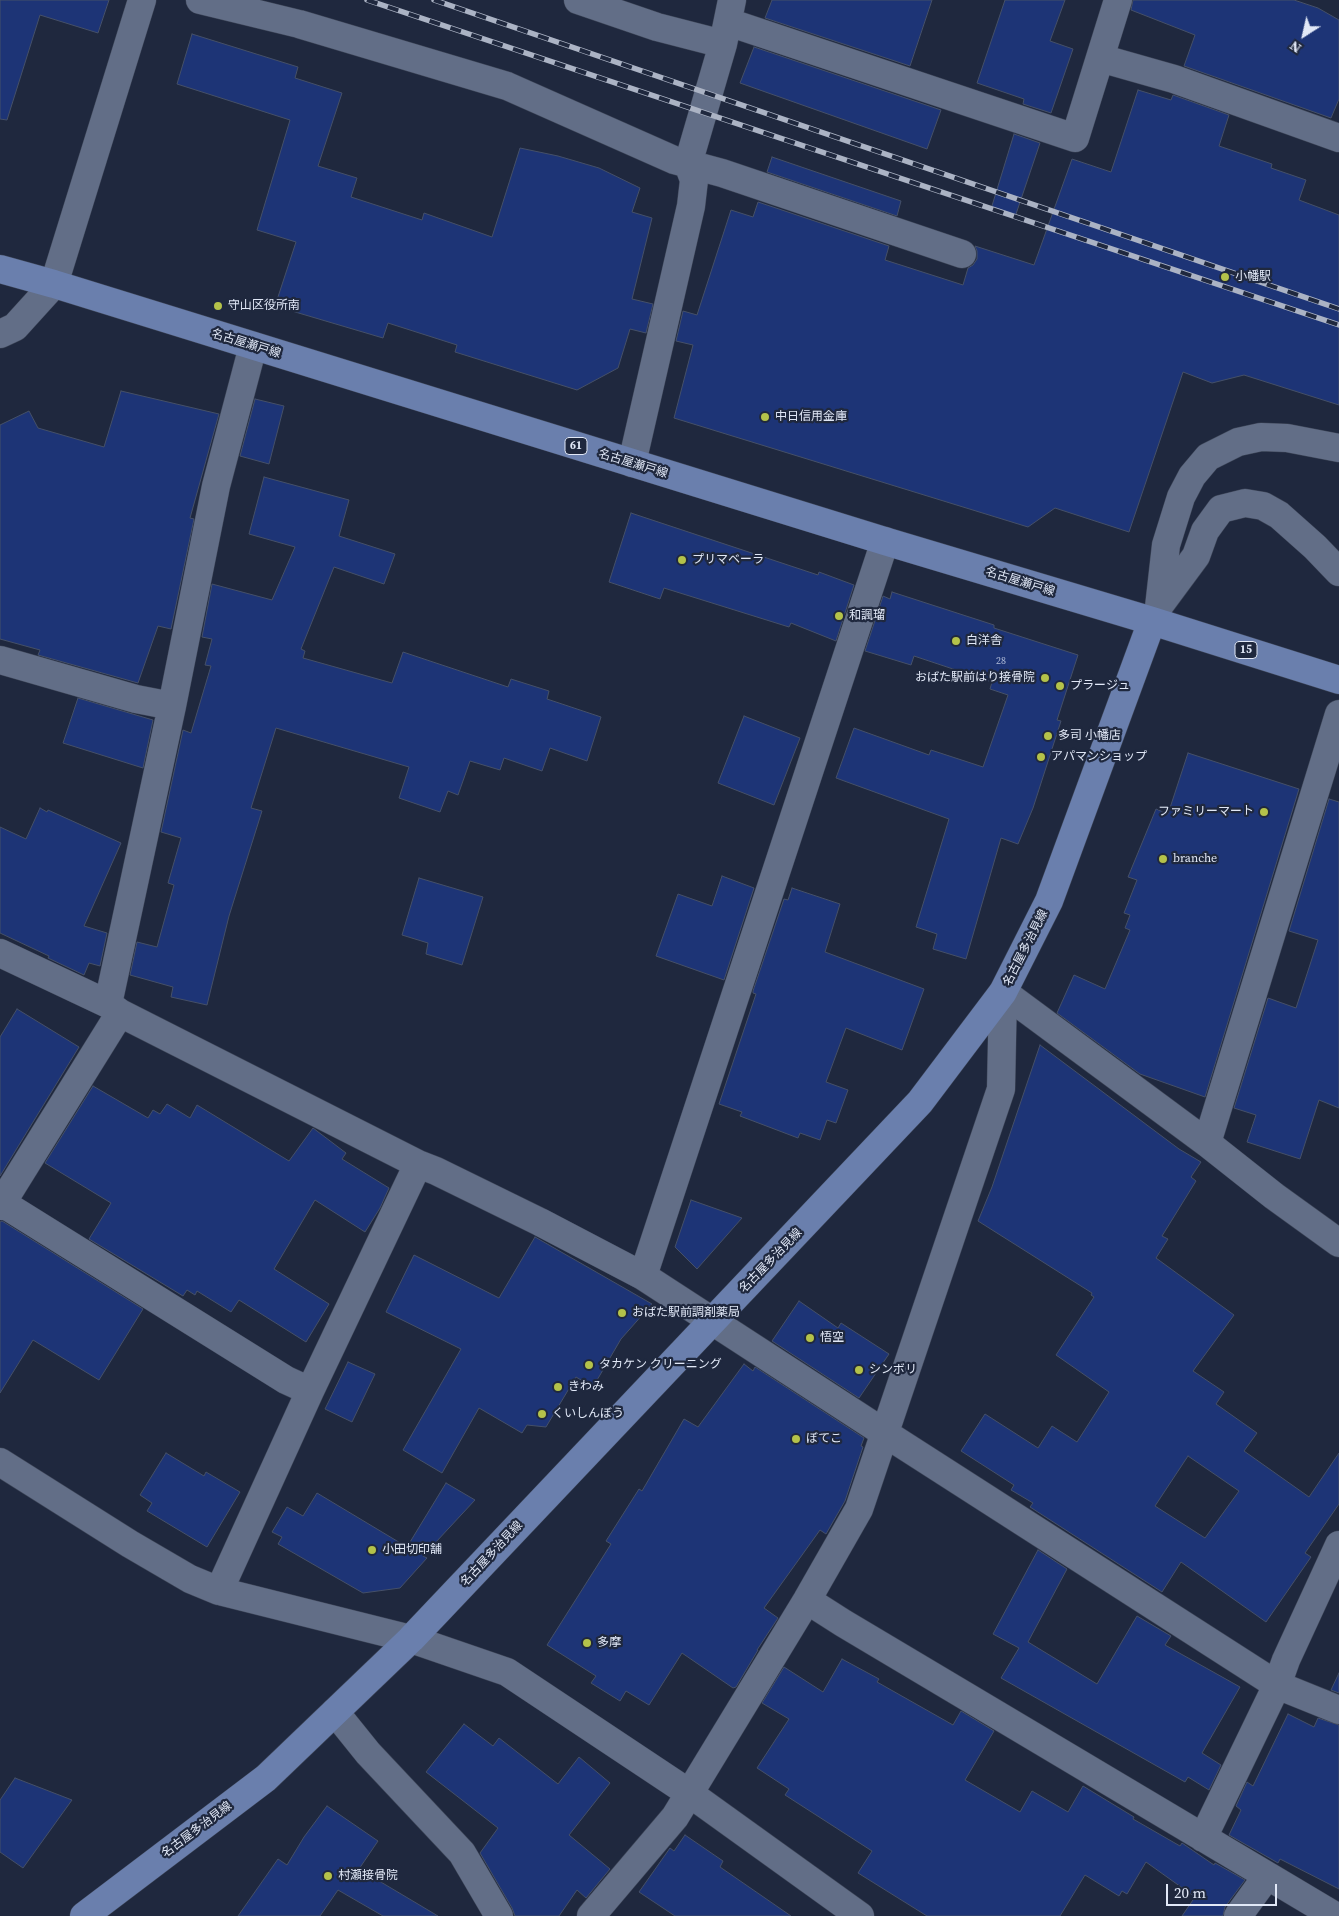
<!DOCTYPE html>
<html>
<head>
<meta charset="utf-8">
<style>
	body { margin:0 }
	#map { position:relative; width:1339px; height:1916px; overflow:hidden; background:#1f283e; font-family:"Source Serif 4",serif }
	canvas { display:block }
	.north { position:absolute; left:1279px; top:10px; width:50px; height:50px; -webkit-text-stroke:4px #1f283e; paint-order:stroke; rotate:215deg; font-size:14px; font-weight:700; line-height:20px; text-align:center; color:#e1e8f7 }
	.north::after { content:''; display:block; margin:auto; width:18px; height:22px; background:#e1e8f7; clip-path:polygon(50% 0,100% 100%,50% 72%,0 100%) }
	.scale { position:absolute; left:1166px; top:1884px; width:111px; height:22px; box-sizing:border-box; border:2px solid #e1e8f7; border-top:0; padding-left:6px; font-size:15px; line-height:18px; white-space:nowrap; color:#e1e8f7; -webkit-text-stroke:4px #1f283e; paint-order:stroke }
</style>
</head>
<body>
<div id="map">
<canvas width="1339" height="1916"></canvas>
<div class="north">N</div>
<div class="scale">20 m</div>
</div>
<script>
const c = document.querySelector('canvas').getContext('2d');
c.lineJoin = 'round';
function fill(path, color) { c.fillStyle = color; c.fill(path, 'evenodd'); }
const toPath = rows => new Path2D(rows.map(r => 'M' + r).join(''));
function strokePath(path, color, width, dash) { c.strokeStyle = color; c.lineWidth = width; c.lineCap = dash ? 'butt' : 'round'; c.setLineDash(dash || []); c.stroke(path); }
function drawText(font, color, halo, rows, align = 'center') {
  c.font = font + ' "Source Serif 4","Noto Sans JP",serif'; c.lineWidth = 4.5; c.setLineDash([]); c.textBaseline = 'middle'; c.strokeStyle = halo; c.fillStyle = color; for (const [text, x, y, turn = 0] of rows) {
    c.save(); c.translate(x, y); c.rotate((+turn || 0) * Math.PI / 180); c.textAlign = isNaN(turn) ? turn : align; if (halo) c.strokeText(text, 0, 0); c.fillText(text, 0, 0); c.restore();
  }
}
const building = toPath([
	[0,0,109,0,98,33,40,15,7,120,0,119,0,0],
	[772,0,932,0,910,66,765,18,772,0],
	[1005,0,1065,0,1050,41,1073,49,1051,113,1023,104,1024,99,977,83,1005,0],
	[1133,0,1294,0,1318,8,1339,20,1339,99,1331,118,1184,66,1195,35,1131,10,1133,0],
	[192,34,298,67,295,78,342,93,318,166,357,178,351,197,422,220,424,213,492,237,520,148,558,156,599,168,640,188,632,212,652,218,632,299,653,304,646,333,630,329,618,368,577,390,455,352,457,345,388,323,383,338,275,306,296,242,257,230,290,120,177,84,192,34],
	[754,47,941,110,927,149,740,83,754,47],
	[1138,90,1171,100,1173,95,1229,115,1219,146,1272,164,1271,168,1306,180,1299,200,1339,215,1339,405,1244,375,1212,383,1183,372,1129,532,1055,508,1028,527,674,418,693,345,676,341,683,311,697,315,731,210,753,217,758,202,889,246,885,260,963,285,968,268,973,265,977,259,977,251,975,246,1034,265,1072,159,1111,172,1138,90],
	[1014,134,1040,143,1015,217,991,209,1014,134],
	[772,157,901,201,897,216,767,172,772,157],
	[121,391,219,414,190,518,194,519,171,629,158,626,138,683,38,655,40,650,0,639,0,425,29,411,38,428,104,447,121,391],
	[255,399,284,406,269,464,240,456,255,399],
	[264,477,349,500,339,536,395,554,384,584,334,567,301,649,305,651,303,658,392,683,403,652,508,687,511,679,549,691,547,699,601,717,587,761,550,748,542,771,504,758,500,770,470,761,458,795,448,791,440,812,399,798,409,767,276,728,251,808,262,811,229,916,207,1005,171,997,173,987,130,975,137,942,157,947,174,885,168,883,181,838,161,832,183,730,191,733,211,666,205,665,212,639,202,637,212,584,272,600,295,547,249,534,264,477],
	[631,513,818,575,819,572,854,585,836,641,791,623,789,627,664,588,660,599,609,582,631,513],
	[892,592,994,625,994,628,1078,655,1057,720,1061,721,1033,808,1018,844,1001,838,966,959,933,949,937,934,916,927,949,819,836,778,854,728,929,755,931,750,983,767,1008,695,990,689,992,682,914,656,911,665,865,651,883,596,890,599,892,592],
	[78,698,153,720,143,768,63,743,78,698],
	[744,716,800,738,774,805,718,783,744,716],
	[1188,753,1299,789,1205,1097,1140,1074,1057,1013,1074,975,1105,989,1130,930,1125,928,1130,915,1124,913,1137,880,1128,877,1156,809,1168,814,1188,753],
	[1329,799,1339,802,1339,1108,1319,1100,1300,1159,1247,1142,1256,1115,1234,1108,1268,998,1296,1008,1318,940,1289,931,1329,799],
	[40,808,47,812,48,810,121,843,84,926,107,933,100,966,89,963,84,975,48,958,49,956,0,933,0,827,26,839,40,808],
	[722,876,754,888,724,980,656,956,678,894,712,906,722,876],
	[419,878,483,897,462,965,426,954,428,943,402,935,419,878],
	[792,888,840,904,825,952,924,989,902,1050,846,1028,826,1082,848,1090,836,1123,827,1120,820,1140,800,1133,798,1138,740,1116,742,1112,719,1104,756,994,753,993,753,991,784,899,788,900,792,888],
	[17,1009,79,1047,0,1176,0,1037,17,1009],
	[1040,1045,1179,1149,1201,1162,1191,1177,1196,1181,1162,1236,1168,1239,1156,1258,1234,1315,1193,1371,1224,1392,1216,1404,1257,1433,1244,1451,1309,1497,1339,1453,1339,1504,1305,1553,1311,1557,1266,1622,1181,1562,1162,1592,1030,1507,1033,1503,1011,1490,1014,1485,961,1451,985,1414,1038,1448,1052,1426,1077,1442,1109,1392,1056,1355,1094,1297,1091,1295,1092,1293,978,1221,992,1187,1040,1045],
	[1188,1456,1239,1491,1205,1538,1155,1506,1188,1456],
	[93,1086,148,1118,153,1110,160,1114,167,1104,190,1118,197,1105,289,1161,313,1128,346,1153,342,1159,389,1188,380,1208,365,1232,315,1200,274,1269,329,1304,306,1342,239,1300,231,1312,197,1291,195,1295,187,1290,183,1296,89,1239,111,1203,45,1163,93,1086],
	[691,1200,742,1218,697,1269,675,1247,691,1200],
	[2,1221,143,1309,99,1380,33,1340,0,1393,0,1222,2,1221],
	[535,1237,652,1304,621,1339,593,1387,576,1377,546,1427,527,1425,522,1433,479,1408,442,1473,403,1450,461,1349,386,1312,414,1255,499,1298,535,1237],
	[799,1301,838,1328,841,1323,889,1354,859,1398,772,1341,799,1301],
	[348,1362,375,1374,352,1422,325,1409,348,1362],
	[744,1364,753,1371,755,1367,864,1438,861,1446,863,1447,845,1501,826,1534,820,1530,764,1608,778,1618,757,1650,758,1650,736,1687,733,1688,682,1653,649,1705,626,1691,620,1701,591,1683,596,1676,547,1645,611,1544,606,1541,639,1489,642,1491,684,1419,698,1427,744,1364],
	[166,1453,204,1476,206,1472,240,1492,207,1547,147,1511,152,1503,140,1495,166,1453],
	[446,1483,475,1500,423,1556,427,1558,400,1588,363,1593,278,1544,282,1537,272,1532,287,1507,303,1516,317,1493,407,1547,446,1483],
	[1038,1550,1067,1569,1028,1642,1097,1684,1137,1616,1171,1636,1165,1645,1240,1687,1202,1753,1221,1765,1209,1790,1188,1777,1185,1782,1001,1678,1019,1648,993,1634,1038,1550],
	[842,1659,879,1679,877,1682,953,1725,961,1711,994,1731,965,1780,1020,1812,1032,1791,1068,1812,1083,1786,1134,1817,1133,1819,1180,1846,1182,1843,1214,1865,1215,1863,1245,1880,1225,1907,1223,1916,1182,1916,1195,1897,1146,1862,1127,1894,1122,1891,1119,1896,1085,1875,1060,1916,927,1916,858,1873,872,1851,785,1795,789,1789,757,1768,789,1719,762,1703,784,1667,823,1692,842,1659],
	[1339,1673,1339,1693,1331,1690,1339,1673],
	[1288,1714,1314,1727,1318,1718,1339,1725,1339,1889,1280,1859,1278,1863,1229,1835,1241,1810,1236,1806,1247,1782,1253,1786,1288,1714],
	[464,1724,493,1746,499,1738,558,1784,579,1757,610,1783,569,1835,610,1869,586,1898,577,1890,559,1916,515,1916,512,1908,480,1853,498,1828,426,1772,464,1724],
	[15,1778,72,1800,23,1868,0,1852,0,1800,15,1778],
	[327,1806,378,1841,359,1869,438,1916,383,1916,338,1890,320,1916,238,1916,278,1859,287,1865,304,1837,327,1806],
	[685,1835,723,1861,720,1867,791,1916,675,1916,639,1892,670,1848,674,1851,685,1835]
]);
const minor = toPath([
	[200,0,299,24,507,86,674,160,722,173,962,254],
	[578,0,657,27,723,44],
	[728,22,1075,138,1118,0],
	[1100,58,1174,79,1339,138],
	[0,334,15,327,54,284,142,0],
	[632,463,691,206,694,180,688,164,723,44,732,0],
	[1159,606,1196,556,1205,531,1221,509,1245,503,1263,506,1279,515,1315,547,1339,572],
	[1159,607,1166,545,1181,497,1192,476,1208,457,1238,442,1261,437,1287,438,1339,448],
	[0,660,136,699,172,706],
	[0,953,108,1004,120,1013,418,1164,436,1171,540,1222,643,1276,886,1434,1277,1685,1339,1710],
	[108,1004,172,706,216,486,253,346],
	[1207,1143,1339,714],
	[2,1203,286,1380,310,1391],
	[0,1206,120,1013],
	[643,1276,885,541],
	[0,1462,130,1544,190,1579,219,1591,411,1639,507,1672,689,1793,860,1916],
	[219,1591,310,1391,418,1164],
	[807,1600,843,1623,1335,1916],
	[335,1712,368,1753,462,1853,499,1916],
	[1203,1838,1277,1685,1286,1660,1339,1545],
	[591,1916,675,1817,807,1600,859,1509,1001,1089,1003,992,1207,1143,1274,1196,1339,1243],
	[1238,1916,1267,1876]
]);
const major = toPath([
	[0,269,54,284,885,541,1152,621,1339,680],
	[84,1916,266,1778,411,1639,920,1102,1003,992,1049,901,1152,621]
]);
const rail = toPath([
	[367,0,1339,325],
	[434,0,1339,309]
]);
const markers = [
	[1225,277,5,"#b4c24a"],
	[218,306,5,"#b4c24a"],
	[765,417,5,"#b4c24a"],
	[682,560,5,"#b4c24a"],
	[839,616,5,"#b4c24a"],
	[956,641,5,"#b4c24a"],
	[1045,678,5,"#b4c24a"],
	[1060,686,5,"#b4c24a"],
	[1048,736,5,"#b4c24a"],
	[1041,757,5,"#b4c24a"],
	[1264,812,5,"#b4c24a"],
	[1163,859,5,"#b4c24a"],
	[622,1313,5,"#b4c24a"],
	[810,1338,5,"#b4c24a"],
	[589,1365,5,"#b4c24a"],
	[859,1370,5,"#b4c24a"],
	[558,1387,5,"#b4c24a"],
	[542,1414,5,"#b4c24a"],
	[796,1439,5,"#b4c24a"],
	[372,1550,5,"#b4c24a"],
	[587,1643,5,"#b4c24a"],
	[328,1876,5,"#b4c24a"]
];
const numberNames = [
	["28",1001,661]
];
const shields = [
	[576,446,22],
	[1246,650,22]
];
const shieldNames = [
	["61",576,446],
	["15",1246,650]
];
const poiNames = [
	["小幡駅",1235,277],
	["守山区役所南",228,306],
	["中日信用金庫",775,417],
	["プリマベーラ",692,560],
	["和諷瑠",849,616],
	["白洋舎",966,641],
	["おばた駅前はり接骨院",1035,678,"right"],
	["プラージュ",1070,686],
	["多司 小幡店",1058,736],
	["アパマンショップ",1051,757],
	["ファミリーマート",1254,812,"right"],
	["branche",1173,859],
	["おばた駅前調剤薬局",632,1313],
	["悟空",820,1338],
	["タカケン クリーニング",599,1365],
	["シンボリ",869,1370],
	["きわみ",568,1387],
	["くいしんぼう",552,1414],
	["ぼてこ",806,1439],
	["小田切印舗",382,1550],
	["多摩",597,1643],
	["村瀬接骨院",338,1876]
];
const streetNames = [
	["名古屋瀬戸線",246,344,17],
	["名古屋瀬戸線",633,464,17],
	["名古屋瀬戸線",1020,582,17],
	["名古屋多治見線",1026,948,-63],
	["名古屋多治見線",771,1261,-46],
	["名古屋多治見線",492,1554,-47],
	["名古屋多治見線",197,1830,-37]
];
fill(building, '#1d3476');
strokePath(building, '#455068', 1);
strokePath(minor, '#3d4557', 29);
strokePath(major, '#3d4557', 29);
strokePath(minor, '#626e87', 28);
strokePath(major, '#6a7fad', 28);
strokePath(rail, '#abb3c4', 5.5);
strokePath(rail, '#1f283e', 4, [11]);
for (const [x, y, r, color] of markers) { const dot = new Path2D(); dot.arc(x, y, r, 0, 2 * Math.PI); c.fillStyle = color; c.fill(dot); strokePath(dot, '#1f283e', 2); }
drawText('10px', '#b0bbd7', null, numberNames);
for (const [x, y, w] of shields) { const box = new Path2D(); box.roundRect(x - w / 2, y - 8.5, w, 17, 4); c.fillStyle = '#1f283e'; c.fill(box); strokePath(box, '#e1e8f7', 1); }
drawText('bold 11px', '#e1e8f7', null, shieldNames);
drawText('12px', '#e1e8f7', '#1f283e', poiNames, 'left');
drawText('12px', '#e1e8f7', '#1f283e', streetNames);
</script>
</body>
</html>
